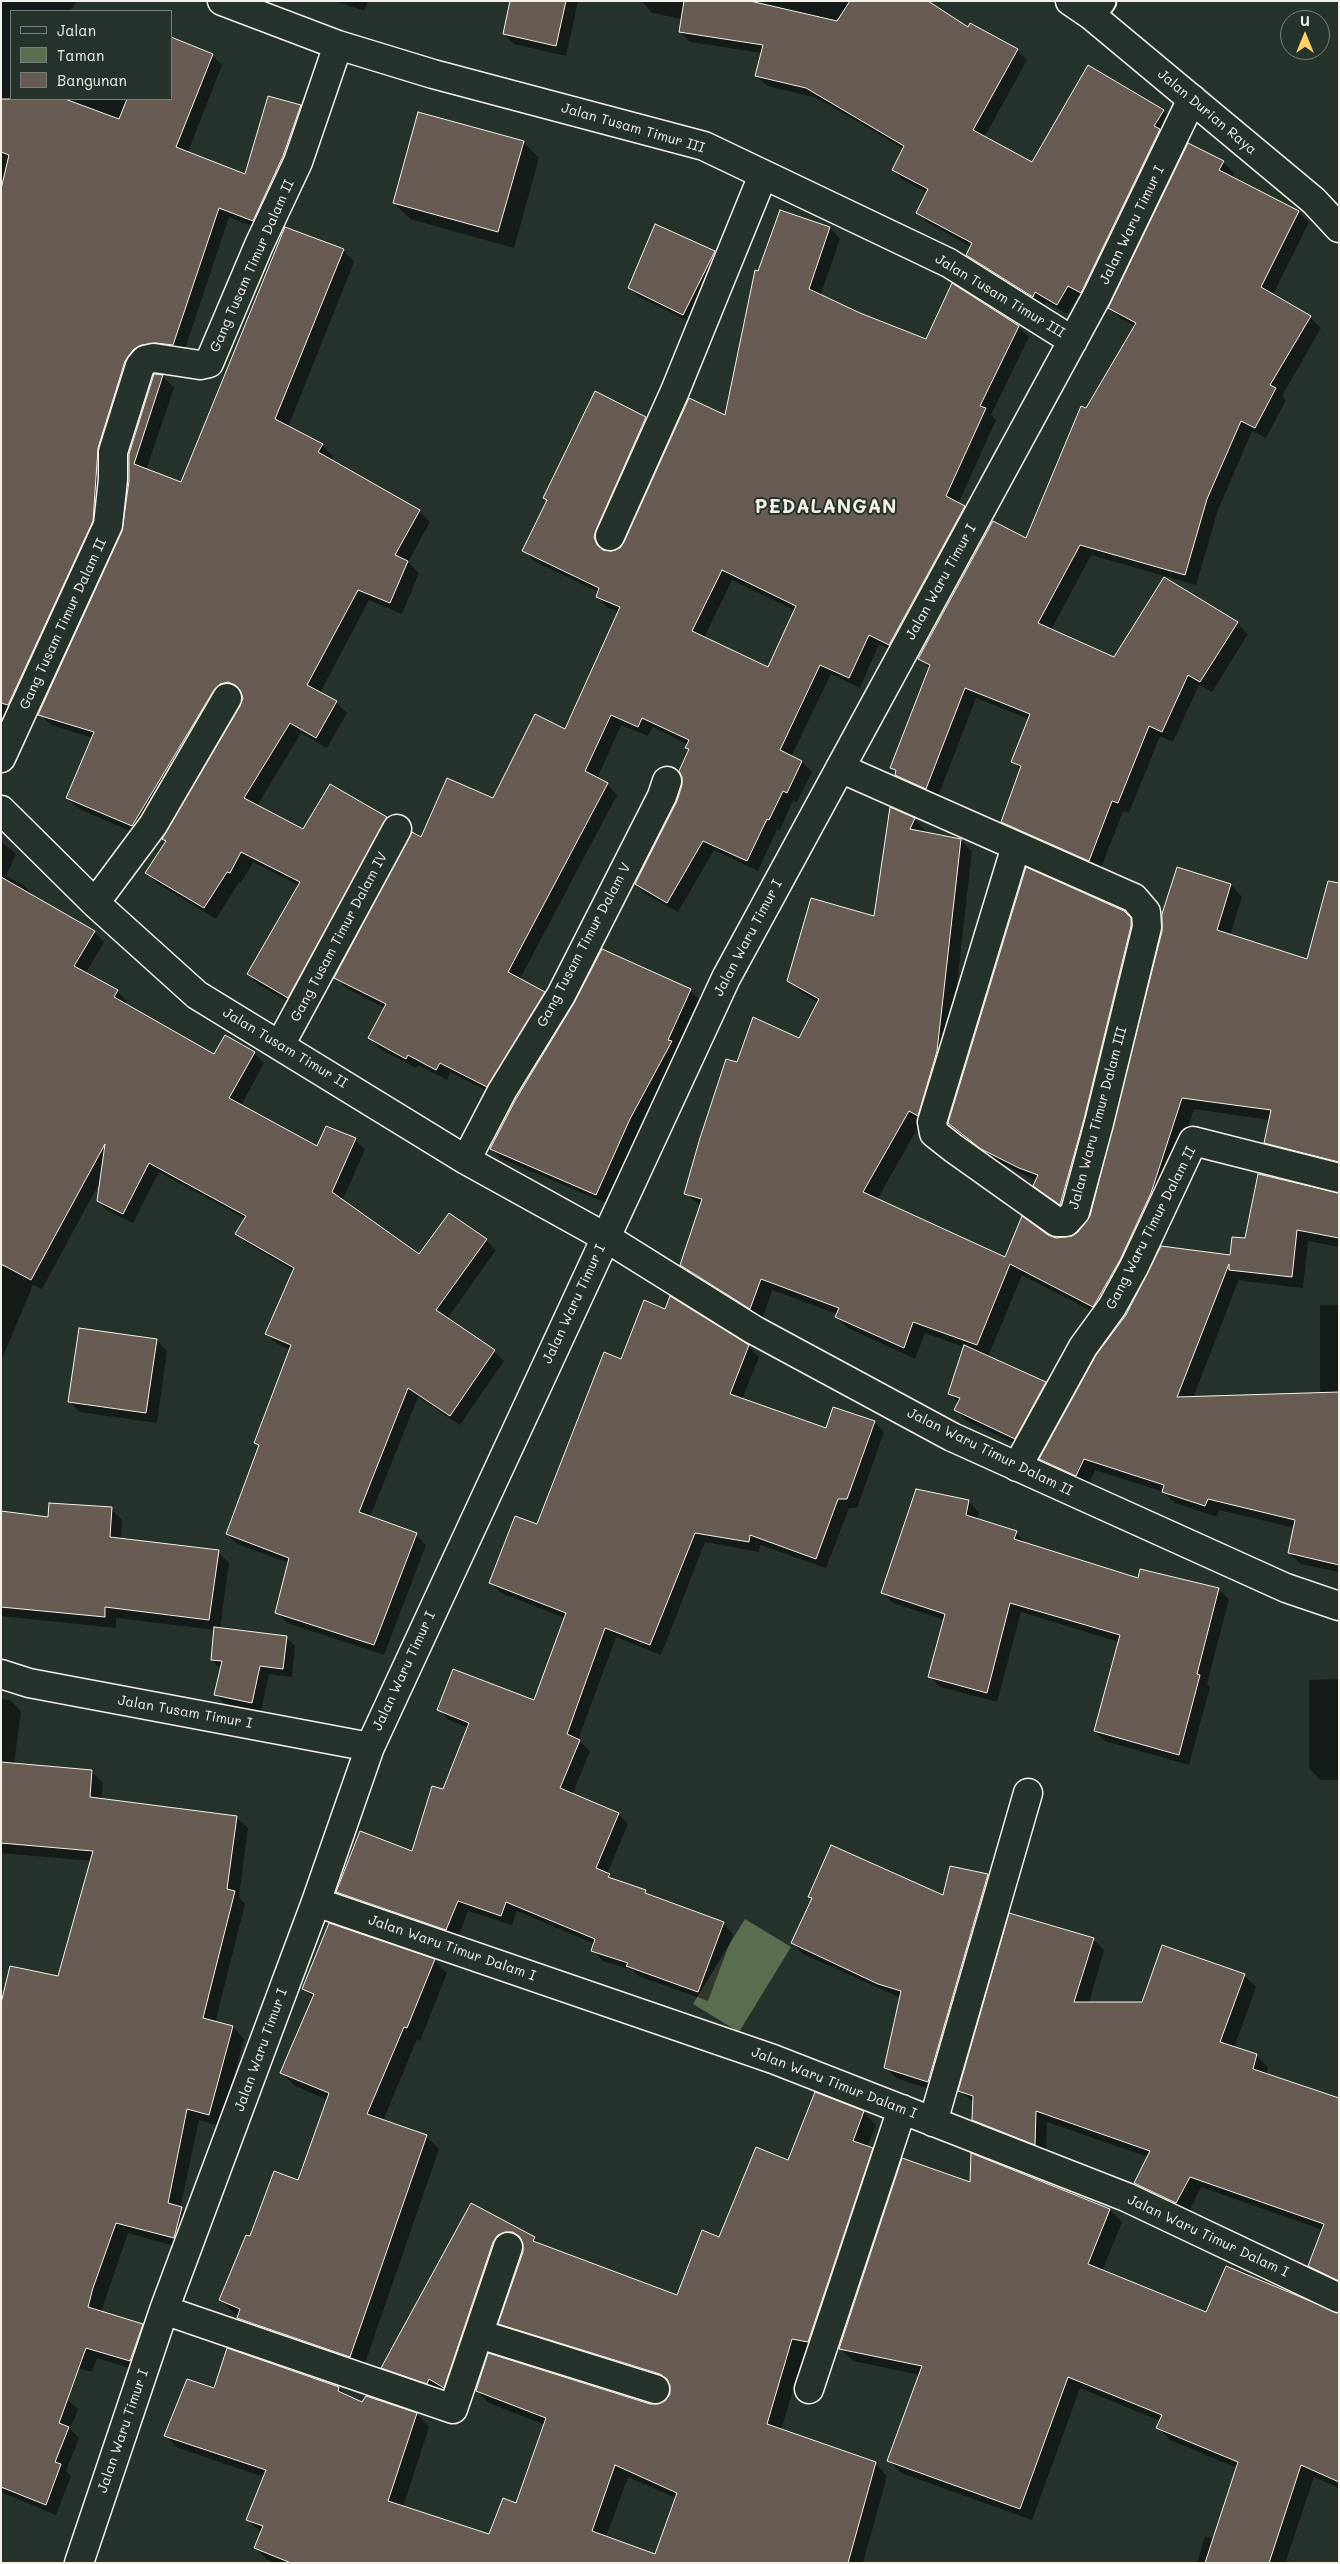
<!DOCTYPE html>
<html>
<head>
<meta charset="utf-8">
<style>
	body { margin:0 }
	#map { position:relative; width:1340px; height:2564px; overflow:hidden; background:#26332d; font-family:Mali,sans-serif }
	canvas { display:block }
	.frame { position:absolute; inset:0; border:2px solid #f4f1e8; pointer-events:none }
	.legend { position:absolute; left:10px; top:10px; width:162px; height:90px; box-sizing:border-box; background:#26332d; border:1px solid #787f78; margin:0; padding:6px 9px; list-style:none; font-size:15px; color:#f4f1e8 }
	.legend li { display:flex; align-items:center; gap:10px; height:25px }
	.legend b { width:25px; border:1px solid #787f78 }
	.north { position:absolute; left:1280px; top:10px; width:50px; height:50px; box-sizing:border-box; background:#26332d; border:1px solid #787f78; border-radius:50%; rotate:0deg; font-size:14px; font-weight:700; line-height:20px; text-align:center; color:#f4f1e8 }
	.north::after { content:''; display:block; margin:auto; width:18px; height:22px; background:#ffd166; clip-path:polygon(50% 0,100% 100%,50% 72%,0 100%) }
</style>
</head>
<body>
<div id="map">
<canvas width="1340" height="2564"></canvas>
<div class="frame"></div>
<ul class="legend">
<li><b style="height:6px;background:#26332d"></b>Jalan</li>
<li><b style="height:14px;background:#5c6e50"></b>Taman</li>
<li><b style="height:14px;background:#675b54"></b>Bangunan</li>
</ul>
<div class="north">U</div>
</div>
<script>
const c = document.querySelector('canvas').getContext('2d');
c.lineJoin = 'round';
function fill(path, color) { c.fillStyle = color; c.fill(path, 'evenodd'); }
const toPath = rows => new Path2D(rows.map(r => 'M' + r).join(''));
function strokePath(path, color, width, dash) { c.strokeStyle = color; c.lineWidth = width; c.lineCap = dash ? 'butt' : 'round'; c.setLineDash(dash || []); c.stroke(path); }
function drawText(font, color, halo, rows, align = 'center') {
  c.font = font + ' Mali,sans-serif'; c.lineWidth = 4; c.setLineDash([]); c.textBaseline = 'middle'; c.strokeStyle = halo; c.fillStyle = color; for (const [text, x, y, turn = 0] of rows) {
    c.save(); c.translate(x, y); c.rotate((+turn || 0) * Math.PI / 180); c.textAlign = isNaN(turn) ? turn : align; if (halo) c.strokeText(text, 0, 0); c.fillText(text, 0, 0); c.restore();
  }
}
const green = toPath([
	[745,1919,791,1947,739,2032,693,2004]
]);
const shadow = toPath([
	[1,1,77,1,70,11,11,11,11,99,171,99,212,55,222,65,188,152,246,176,300,107,310,117,263,230,229,217,183,355,152,354,102,531,1,751],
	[335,1,368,1,364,11],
	[512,1,578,1,566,56,514,44,504,34],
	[642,1,925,1,968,29,1017,50,1027,60,984,138,1032,164,1163,111,1173,121,1091,302,1079,295,1067,314,1046,302,1043,306,978,265,967,255,971,247,927,222,917,212,928,193,903,180,893,170,904,149,817,98,767,86,757,76,762,53,690,42,680,32,682,19,652,13],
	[523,142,539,158,514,248,410,219,394,203],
	[1223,162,1234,173,1232,178,1298,212,1309,222,1273,295,1310,317,1321,328,1282,396,1286,400,1266,438,1252,431,1218,510,1196,585,1091,555,1051,630,1115,659,1237,623,1248,634,1212,692,1199,685,1173,742,1160,736,1129,813,1123,811,1100,871,1013,833,1002,822,1021,771,1012,761,1029,719,976,698,937,799,908,786,892,768,930,669,919,658,1027,540,1086,410,1135,326,1121,319,1110,308],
	[781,211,830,228,840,239,820,296,859,314,926,340,1018,327,1029,337,991,415,996,420,958,504,975,518,900,654,879,644,860,688,831,674,791,757,802,762,812,772,797,802,793,800,780,830,777,829,758,871,714,850,678,912,647,895,636,884,678,802,683,786,689,750,687,748,688,745,653,727,648,736,621,725,597,779,607,784,617,795,520,979,544,993,554,1003,497,1096,450,1072,447,1080,418,1065,416,1068,380,1049,369,1038,385,1008,346,988,336,977,422,839,493,799,565,730,619,612,607,607,597,597,599,592,534,561,524,550,548,501,544,498,646,418,656,428,606,541,605,552,612,553,620,549,726,416,759,273],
	[732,580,796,611,769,669,704,638],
	[343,250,354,262,288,427,322,445,333,456,331,461,419,511,430,522,408,562,419,573,402,614,369,600,320,693,336,702,347,713,327,748,301,733,257,806,304,830,330,785,386,818,398,830,299,1008,259,985,248,974,300,886,253,862,241,883,239,882,216,919,158,884,147,873,166,842,164,839,242,706,243,694,231,695,144,837,79,809,67,798,93,738,51,725,40,714,124,532,130,481,155,375,163,376,174,388,146,470,182,483],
	[714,252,723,260,692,323,638,296,629,288],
	[914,819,926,831,925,833,960,840,972,851,948,1064,921,1122,877,1200,1006,1259,1047,1236,1057,1239,1073,1237,1091,1217,1178,869,1231,885,1242,897,1230,935,1308,961,1339,920,1339,1170,1277,1154,1266,1143,1270,1120,1194,1109,1163,1205,1105,1318,1022,1275,988,1357,1045,1383,1056,1394,1026,1449,967,1421,956,1410,959,1403,949,1393,964,1347,925,1333,915,1359,848,1328,836,1316,837,1314,772,1290,762,1320,693,1277,681,1265,701,1206,686,1194,738,1064,800,1040,819,1003,801,992,789,981,875,918],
	[1,841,16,854,6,876,25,886,34,897,94,932,104,942,86,973,117,991,127,1001,125,1004,215,1056,254,1053,264,1063,241,1106,318,1148,355,1140,365,1150,342,1201,420,1256,486,1240,496,1250,447,1319,494,1351,504,1361,460,1425,418,1397,370,1517,416,1535,426,1545,384,1655,287,1623,277,1612,289,1563,237,1544,227,1534,260,1447,255,1443,291,1350,277,1344,266,1334,294,1271,247,1243,237,1233,246,1219,159,1172,133,1223,108,1211,98,1201,101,1180,42,1289,33,1285,1,1361],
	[1124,912,1135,923,1072,1214,1046,1196,1035,1186,1037,1181,993,1159,949,1123],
	[602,951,690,990,700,1000,678,1049,681,1052,640,1129,606,1203,500,1158,491,1148,575,1004],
	[1339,1194,1339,1247,1308,1241,1303,1288,1242,1281,1239,1279,1193,1398,1320,1394,1320,1305,1339,1305,1339,1572,1301,1564,1289,1553,1295,1528,1219,1510,1217,1517,1175,1503,1164,1492,1095,1470,1088,1487,1052,1471,1041,1459,1246,1240],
	[156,1340,167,1351,157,1423,80,1412,69,1401],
	[748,1346,759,1357,742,1399,826,1430,874,1422,884,1432,857,1508,849,1508,826,1568,760,1545,759,1552,705,1542,661,1655,616,1637,578,1740,590,1751,572,1795,618,1814,628,1824,607,1874,616,1881,723,1923,733,1934,708,2001,638,1976,633,1970,603,1961,593,1951,595,1944,517,1911,512,1925,468,1911,457,1940,348,1902,338,1892,413,1853,443,1790,468,1728,449,1720,439,1710,534,1702,565,1618,501,1593,491,1583,538,1526,621,1361],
	[968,1501,979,1512,977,1520,1016,1532,1026,1544,1139,1579,1218,1589,1229,1599,1207,1684,1210,1687,1189,1765,1105,1741,1095,1731,1119,1642,1021,1612,997,1702,940,1687,930,1677,945,1620,893,1603,883,1593],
	[111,1509,122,1520,121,1539,218,1552,229,1563,220,1629,286,1637,295,1646,292,1677,269,1674,261,1711,225,1704,216,1695,221,1669,212,1660,215,1630,116,1618,116,1628,1,1616,1,1512,49,1519],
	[1339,1679,1339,1780,1320,1780,1309,1768,1309,1680],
	[1,1699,10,1700,21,1711,14,1764,91,1771,103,1783,101,1800,236,1817,248,1828,239,1897,245,1904,215,2023,233,2027,244,2039,220,2126,199,2120,180,2208,193,2220,185,2249,128,2233,101,2312,142,2326,153,2337,142,2372,97,2358,92,2372,1,2345,59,1978,92,1861,1,1853],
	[951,1867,988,1875,998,1886,939,2092,896,2078,885,2067,901,1998,803,1954,793,1943,813,1900,809,1896,944,1897],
	[1093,1939,1104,1950,1089,2003,1143,2003,1244,1975,1256,1987,1234,2048,1257,2056,1268,2067,1266,2075,1339,2100,1339,2280,1323,2274,1311,2263,1323,2230,1201,2187,1188,2214,1147,2195,1136,2183,1148,2157,1047,2122,1046,2155,985,2131,973,2120,974,2103,960,2091],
	[434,1960,447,1973,420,2041,417,2039,383,2121,426,2136,439,2149,363,2369,251,2331,238,2318,239,2315,234,2313,221,2300,250,2238,298,2182,328,2100,295,2086,282,2073,313,1998,304,1989],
	[816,2094,864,2113,876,2125,867,2147,884,2161,820,2354,805,2351,781,2430,875,2463,887,2476,863,2563,274,2563,268,2560,255,2548,262,2533,247,2520,264,2477,178,2448,165,2436,215,2389,339,2388,349,2398,363,2404,366,2397,417,2414,429,2427,403,2507,490,2536,516,2504,545,2425,489,2403,477,2391,658,2406,666,2402,671,2395,672,2386,512,2336,500,2323,524,2252,525,2244,518,2244,456,2399,441,2390,440,2395,395,2380,382,2368,472,2205,534,2238,543,2246,678,2296,720,2238,789,2162],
	[628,2477,676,2498,660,2557,606,2537],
	[972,2184,1110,2210,1122,2222,1102,2271,1207,2314,1339,2354,1339,2488,1314,2477,1286,2561,1293,2563,1197,2563,1205,2536,1214,2539,1237,2468,1170,2440,1158,2427,1160,2421,1080,2388,1032,2520,901,2473,889,2460,920,2375,853,2361,840,2348],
	[1,2389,67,2399,78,2409,70,2429,79,2438,66,2471,71,2476,56,2515,1,2492]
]);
const building = toPath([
	[510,1,566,1,556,46,503,34,510,1],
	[684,1,750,1,837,21,850,1,928,1,968,27,970,23,1018,49,973,130,1032,162,1088,65,1164,110,1154,126,1160,129,1081,293,1068,286,1057,305,1035,292,1033,297,966,255,972,243,916,213,928,189,892,170,904,146,806,88,755,76,763,45,679,32,684,1],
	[171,37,213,54,176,147,245,174,268,96,301,105,283,156,253,221,219,208,173,345,156,343,142,345,133,350,125,361,98,448,93,521,8,705,1,703,1,189,9,155,1,152,1,99,65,99,119,119,127,99,171,99,171,37],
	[418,112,524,141,498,232,393,203,418,112],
	[1188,143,1224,161,1219,170,1299,211,1261,287,1311,316,1270,385,1276,388,1255,428,1241,421,1207,499,1185,575,1080,545,1038,623,1114,657,1164,577,1238,622,1200,682,1188,675,1162,732,1149,726,1118,803,1112,801,1089,861,1001,822,1021,766,1011,762,1030,714,965,688,926,789,895,775,896,770,890,768,930,665,918,659,993,521,1026,538,1081,406,1086,408,1136,323,1108,308,1188,143],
	[780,210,830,227,809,289,860,313,926,339,952,283,1019,326,980,406,986,408,946,496,965,506,889,645,869,635,849,678,820,665,780,750,802,761,787,793,783,791,769,820,767,819,747,861,703,841,667,903,635,884,677,801,682,785,682,777,679,771,689,749,685,748,689,740,642,718,638,727,611,715,585,771,608,783,508,972,545,992,487,1087,440,1063,436,1070,408,1055,406,1059,368,1038,386,1004,334,978,412,832,421,837,447,778,493,798,535,714,565,729,620,607,596,597,599,588,522,551,547,500,543,498,595,391,646,417,596,530,594,537,597,545,603,550,612,551,620,548,624,542,689,398,725,415,755,270,758,271,780,210],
	[722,570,796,606,768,667,692,631,722,570],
	[655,224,715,251,683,315,628,288,655,224],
	[285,227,344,249,275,419,323,444,318,452,420,510,395,555,408,561,390,603,358,590,307,685,337,701,316,738,290,723,244,798,303,829,330,784,387,817,288,998,247,974,300,882,241,852,230,873,227,872,204,908,145,873,166,841,162,839,240,706,243,698,240,690,235,685,228,682,220,684,214,690,132,826,66,798,94,732,38,715,122,531,129,481,129,454,154,374,163,375,134,464,181,482,285,227],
	[890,807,915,818,910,829,961,839,937,1051,918,1116,909,1111,863,1192,1005,1257,1022,1216,1048,1235,1056,1238,1072,1236,1078,1232,1090,1216,1162,931,1162,914,1177,867,1231,884,1217,930,1307,959,1328,881,1339,883,1339,1162,1264,1143,1271,1110,1182,1098,1151,1193,1120,1260,1093,1307,1010,1264,977,1345,913,1322,904,1348,835,1317,839,1308,761,1279,750,1309,680,1265,702,1199,684,1194,700,1138,726,1059,737,1062,753,1017,799,1038,819,999,787,981,811,898,874,916,890,807],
	[1026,867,1124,911,1131,918,1131,926,1084,1119,1060,1205,1033,1186,1038,1175,1019,1168,981,1149,948,1123,1026,867],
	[1,877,95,931,74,966,118,990,114,997,214,1054,225,1035,255,1052,229,1098,317,1146,326,1126,356,1138,332,1192,419,1254,449,1213,487,1239,436,1310,495,1350,450,1416,408,1388,359,1512,417,1533,374,1645,275,1613,289,1558,226,1534,259,1445,254,1443,291,1345,265,1334,294,1268,235,1234,246,1216,149,1163,123,1214,97,1201,105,1144,31,1280,1,1264,1,877],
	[602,949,691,989,668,1040,672,1041,630,1119,596,1195,490,1149,516,1099,574,1003,602,949],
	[1258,1174,1339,1193,1339,1238,1297,1230,1292,1277,1229,1270,1229,1264,1177,1397,1339,1392,1339,1565,1288,1553,1295,1520,1208,1499,1205,1506,1162,1492,1164,1485,1084,1459,1076,1476,1039,1459,1096,1355,1126,1315,1161,1246,1230,1255,1232,1237,1245,1238,1258,1174],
	[670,1296,749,1345,730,1394,826,1428,833,1407,875,1421,847,1499,838,1499,816,1559,750,1535,749,1542,695,1533,650,1645,605,1628,567,1734,580,1740,560,1788,619,1813,596,1868,610,1874,608,1877,646,1890,645,1893,724,1922,698,1992,626,1966,628,1963,591,1951,595,1939,506,1902,501,1916,458,1901,446,1930,336,1892,360,1831,412,1851,432,1786,443,1789,469,1723,437,1710,453,1669,534,1700,566,1613,489,1583,515,1516,537,1524,604,1352,621,1359,644,1300,665,1309,670,1296],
	[79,1328,157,1339,146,1413,68,1402,79,1328],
	[964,1345,1046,1382,1015,1439,954,1410,960,1398,948,1394,964,1345],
	[916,1489,969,1500,966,1515,1017,1531,1014,1539,1138,1578,1140,1569,1219,1588,1197,1674,1200,1675,1179,1755,1094,1731,1120,1635,1010,1603,987,1693,928,1677,945,1614,881,1593,916,1489],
	[49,1503,112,1507,110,1537,219,1550,209,1620,105,1607,105,1617,1,1607,1,1511,48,1517,49,1503],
	[214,1627,287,1636,283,1669,260,1666,252,1703,214,1695,222,1661,211,1660,214,1627],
	[1,1762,92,1770,90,1797,237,1816,227,1889,235,1891,203,2018,233,2026,209,2115,187,2109,168,2203,182,2207,174,2238,116,2223,93,2288,88,2307,143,2324,130,2361,86,2348,59,2423,69,2427,55,2462,61,2464,46,2505,1,2487,1,2003,10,1966,58,1976,93,1851,1,1843,1,1762],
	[831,1845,943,1895,950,1866,988,1874,928,2082,884,2068,901,1991,878,1984,791,1943,812,1898,808,1897,831,1845],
	[1009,1913,1094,1938,1074,2002,1142,2002,1162,1945,1245,1974,1220,2042,1257,2054,1253,2069,1339,2098,1339,2281,1308,2266,1324,2224,1190,2177,1176,2203,1134,2183,1150,2151,1036,2111,1035,2145,972,2120,973,2096,958,2091,1009,1913],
	[329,1923,435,1959,407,2028,404,2027,367,2114,427,2135,350,2357,237,2318,240,2309,219,2300,246,2235,250,2236,274,2171,298,2180,329,2093,280,2073,314,1994,302,1989,329,1923],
	[815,2092,864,2111,853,2141,873,2148,808,2342,792,2339,767,2424,876,2462,848,2563,291,2563,254,2548,263,2526,246,2520,266,2470,164,2436,187,2379,214,2388,227,2348,339,2387,338,2391,362,2402,366,2396,417,2413,388,2501,489,2534,503,2498,516,2503,546,2418,476,2391,488,2353,650,2404,658,2404,665,2401,670,2394,670,2386,667,2379,660,2374,498,2324,523,2252,523,2244,520,2237,513,2232,505,2232,498,2235,493,2242,444,2388,429,2379,427,2384,381,2368,471,2203,535,2237,533,2241,677,2295,702,2230,719,2237,756,2147,788,2160,815,2092],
	[615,2465,677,2493,655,2554,592,2531,615,2465],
	[971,2153,1110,2209,1088,2264,1206,2312,1226,2266,1339,2313,1339,2482,1301,2465,1269,2563,1205,2563,1238,2462,1156,2428,1162,2415,1068,2377,1020,2509,887,2461,922,2366,839,2349,902,2158,970,2182,971,2153]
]);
const lane = toPath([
	[1092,16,1103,1]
]);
const street = toPath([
	[222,1,338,45,433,74,704,146,949,263,1073,341],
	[610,536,675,391,763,175],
	[1,758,108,525,113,479,113,452,140,366,145,360,154,358,200,365,209,363,259,245,298,162,338,45],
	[840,768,1134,898,1146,912,1147,927,1099,1123,1075,1212,1066,1222,1057,1222,953,1148,934,1133,932,1122,1016,846],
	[1,810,95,903,197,995,466,1160,605,1237,754,1330,952,1437,1286,1588,1339,1606],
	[95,903,153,825,227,698],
	[280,1045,397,829],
	[466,1160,502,1091,561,995,662,796,667,781],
	[1017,1467,1083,1347,1112,1307,1134,1267,1193,1141,1339,1178],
	[1,1674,29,1683,370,1747],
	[316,1902,773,2059,1126,2197,1339,2298],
	[933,2122,1028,1793],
	[164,2310,453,2409,508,2247],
	[479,2334,655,2389],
	[809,2389,902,2109],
	[79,2563,164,2310,316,1902,370,1747,726,978,1097,296,1192,99]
]);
const secondary = toPath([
	[1070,1,1092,16,1314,201,1339,228]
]);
const streetNames = [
	["Jalan Durian Raya",1207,112,40],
	["Jalan Tusam Timur III",633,128,16],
	["Jalan Waru Timur I",1132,225,-64],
	["Gang Tusam Timur Dalam II",252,266,-66],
	["Jalan Tusam Timur III",1000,296,31],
	["Jalan Waru Timur I",941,582,-61],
	["Gang Tusam Timur Dalam II",63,624,-65],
	["Gang Tusam Timur Dalam IV",339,937,-62],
	["Jalan Waru Timur I",748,938,-62],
	["Gang Tusam Timur Dalam V",584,945,-62],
	["Jalan Tusam Timur II",285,1048,31],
	["Jalan Waru Timur Dalam III",1098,1118,-75],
	["Gang Waru Timur Dalam II",1151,1228,-63],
	["Jalan Waru Timur I",574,1304,-65],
	["Jalan Waru Timur Dalam II",990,1452,26],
	["Jalan Waru Timur I",404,1671,-65],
	["Jalan Tusam Timur I",185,1712,10],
	["Jalan Waru Timur Dalam I",452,1948,19],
	["Jalan Waru Timur I",261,2050,-70],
	["Jalan Waru Timur Dalam I",834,2083,21],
	["Jalan Waru Timur Dalam I",1208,2236,25],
	["Jalan Waru Timur I",123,2431,-71]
];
const districtNames = [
	["PEDALANGAN",826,507]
];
fill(green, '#5c6e50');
fill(shadow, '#0007');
fill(building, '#675b54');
strokePath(building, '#f4f1e8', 1);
strokePath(lane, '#f4f1e8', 29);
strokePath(street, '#f4f1e8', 31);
strokePath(secondary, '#f4f1e8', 31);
strokePath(lane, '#26332d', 25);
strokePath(street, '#26332d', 28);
strokePath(secondary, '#26332d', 28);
drawText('14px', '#f4f1e8', '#26332d', streetNames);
c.letterSpacing = '1px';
drawText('bold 19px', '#f4f1e8', '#26332d', districtNames);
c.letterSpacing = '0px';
</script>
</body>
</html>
